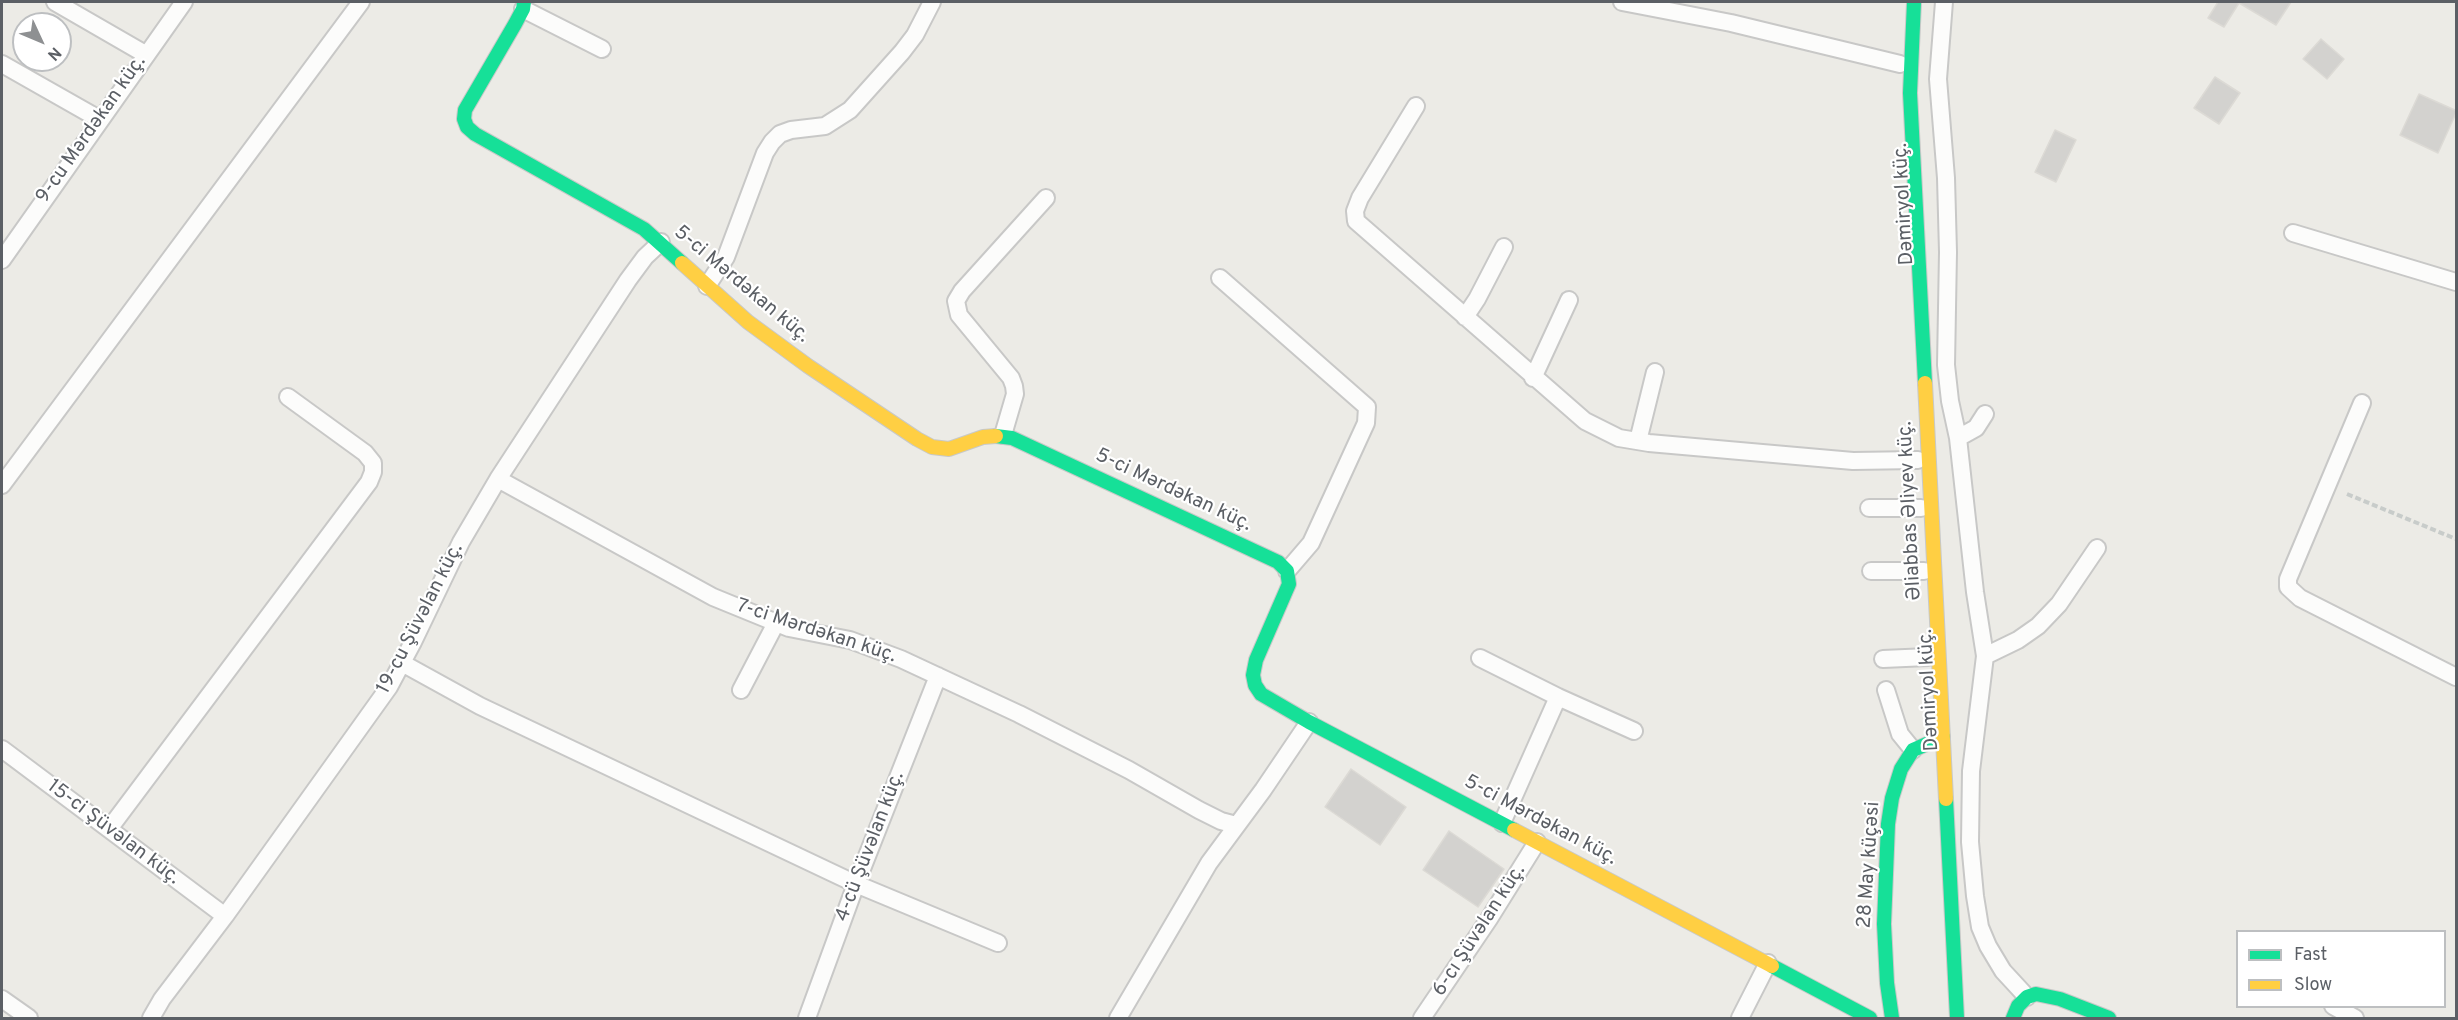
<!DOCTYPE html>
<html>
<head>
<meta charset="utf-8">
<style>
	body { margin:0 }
	#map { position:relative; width:2458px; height:1020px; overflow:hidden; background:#ecebe6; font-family:Overpass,sans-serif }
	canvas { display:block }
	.frame { position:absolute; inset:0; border:3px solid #5b5f65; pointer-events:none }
	.legend { position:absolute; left:2236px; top:930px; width:210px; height:78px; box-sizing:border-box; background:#fff; border:2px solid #bdbfc1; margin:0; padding:8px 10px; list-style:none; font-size:18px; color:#5b5f65 }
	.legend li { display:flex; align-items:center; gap:12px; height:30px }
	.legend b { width:30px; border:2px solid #bdbfc1 }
	.north { position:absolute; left:12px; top:12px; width:60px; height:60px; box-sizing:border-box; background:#fff; border:2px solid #bdbfc1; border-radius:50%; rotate:134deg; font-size:16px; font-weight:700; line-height:24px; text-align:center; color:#5b5f65 }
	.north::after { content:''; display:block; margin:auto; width:21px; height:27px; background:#8e9092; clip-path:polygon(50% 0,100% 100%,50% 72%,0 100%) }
</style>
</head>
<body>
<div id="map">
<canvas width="2458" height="1020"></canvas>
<div class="frame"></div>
<ul class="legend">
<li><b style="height:8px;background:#16e098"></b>Fast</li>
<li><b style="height:8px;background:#ffcf43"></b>Slow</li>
</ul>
<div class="north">N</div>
</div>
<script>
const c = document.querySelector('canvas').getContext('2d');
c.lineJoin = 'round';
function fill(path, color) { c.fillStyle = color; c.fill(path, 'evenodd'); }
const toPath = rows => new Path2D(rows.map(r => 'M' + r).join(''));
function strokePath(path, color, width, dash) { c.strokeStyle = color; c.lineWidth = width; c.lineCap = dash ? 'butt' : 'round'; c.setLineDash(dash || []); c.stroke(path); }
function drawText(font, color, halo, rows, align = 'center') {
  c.font = font + ' Overpass,sans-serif'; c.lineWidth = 4.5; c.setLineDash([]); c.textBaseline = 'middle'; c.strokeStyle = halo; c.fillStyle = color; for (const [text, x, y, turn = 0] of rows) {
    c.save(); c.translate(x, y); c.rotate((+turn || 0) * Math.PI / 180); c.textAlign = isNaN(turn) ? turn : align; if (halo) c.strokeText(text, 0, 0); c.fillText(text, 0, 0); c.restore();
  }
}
const building = toPath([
	[2218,2,2291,2,2276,25,2239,3,2224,27,2208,18,2218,2],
	[2321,39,2344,59,2327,79,2303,59,2321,39],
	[2215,77,2240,93,2219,124,2194,108,2215,77],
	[2419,94,2457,111,2438,153,2400,135,2419,94],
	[2055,130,2076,140,2056,182,2035,172,2055,130],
	[1351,769,1406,807,1380,845,1325,807,1351,769],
	[1449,831,1504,869,1478,907,1423,870,1449,831]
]);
const path = toPath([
	[2347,494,2456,539]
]);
const street = toPath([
	[55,2,145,54],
	[1622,2,1731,23,1900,64],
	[1944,2,1938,79,1946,178,1948,252,1946,365,1950,401,1958,438,1975,592,1985,656,1971,771,1970,842,1975,896,1980,927,1988,946,2003,971,2027,997],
	[523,9,602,49],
	[2,64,99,119],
	[1416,106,1360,198,1355,211,1356,221,1585,421,1619,438,1649,443,1853,461,1918,460],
	[2293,233,2456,282],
	[2,260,184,2],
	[1220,278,1367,407,1366,423,1311,543,1287,571],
	[707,286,726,257,765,153,772,142,780,134,791,130,825,126,850,110,902,52,915,35,932,2],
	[1465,317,1477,299,1504,247],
	[1533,378,1569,300],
	[2362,403,2288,579,2288,587,2300,598,2456,677],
	[1003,435,1015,394,1014,386,1011,378,959,315,956,301,962,291,1046,198],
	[1958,438,1976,428,1985,414],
	[1638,441,1655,372],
	[498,479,713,597,789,628,850,640,901,659,1019,714,1129,770,1199,810,1221,821,1236,825],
	[2,485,361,2],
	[1869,508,1921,508],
	[1871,571,1924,571],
	[1985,656,2018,640,2038,626,2059,604,2097,548],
	[1480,658,1558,697,1634,731],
	[1883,659,1928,657],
	[402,663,480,706,856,884,998,943],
	[741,690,776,623],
	[1886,690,1900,734,1913,750],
	[2,749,225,916],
	[1502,823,1558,697],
	[109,829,369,482,373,472,373,463,365,453,288,397],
	[2,999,29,1018],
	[2333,1006,2355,1018],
	[151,1018,162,999,225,916,389,687,413,642,461,542,498,479,628,280,645,257,661,242],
	[807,1018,856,884,938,676],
	[1118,1018,1209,863,1263,790,1309,722],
	[1422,1018,1489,919,1537,842],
	[1740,1018,1768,963]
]);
const fast = toPath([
	[524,2,523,9,515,24,465,110,464,119,467,127,475,134,644,229,682,263],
	[1914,2,1910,93,1925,383],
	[996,436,1012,438,1278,562,1287,571,1289,584,1256,660,1253,675,1255,685,1261,694,1309,722,1514,830],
	[1946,799,1957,1018],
	[1772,966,1870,1018],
	[1892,1018,1887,983,1884,924,1888,824,1892,798,1901,769,1913,750,1943,737],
	[2013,1018,2018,1006,2027,997,2036,994,2060,999,2109,1018]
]);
const slow = toPath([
	[682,263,748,322,808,366,917,439,932,447,949,449,983,437,996,436],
	[1925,383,1946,799],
	[1514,830,1772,966]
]);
const streetNames = [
	["9-cu Mərdəkan küç.",92,130,-55],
	["Dəmiryol küç.",1905,204,-93],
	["5-ci Mərdəkan küç.",741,285,40],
	["5-ci Mərdəkan küç.",1173,491,25],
	["Əliabbas Əliyev küç.",1911,511,-93],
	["19-cu Şüvəlan küç.",421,619,-63],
	["7-ci Mərdəkan küç.",816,632,18],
	["Dəmiryol küç.",1930,690,-93],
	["5-ci Mərdəkan küç.",1540,821,28],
	["15-ci Şüvəlan küç.",113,833,37],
	["4-cü Şüvəlan küç.",871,847,-69],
	["28 May küçəsi",1870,865,-86],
	["6-cı Şüvəlan küç.",1480,931,-57]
];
fill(building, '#d3d2cf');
strokePath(building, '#dcdad5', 1.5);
strokePath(street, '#c8c8c7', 20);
strokePath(fast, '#c8c9c8', 16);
strokePath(slow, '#c8c9c8', 16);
strokePath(path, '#c8ccca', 4, [6, 3]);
strokePath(street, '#fcfcfb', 16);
strokePath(fast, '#16e098', 14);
strokePath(slow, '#ffcf43', 14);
drawText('20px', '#5b5f65', '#fff', streetNames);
</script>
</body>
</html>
